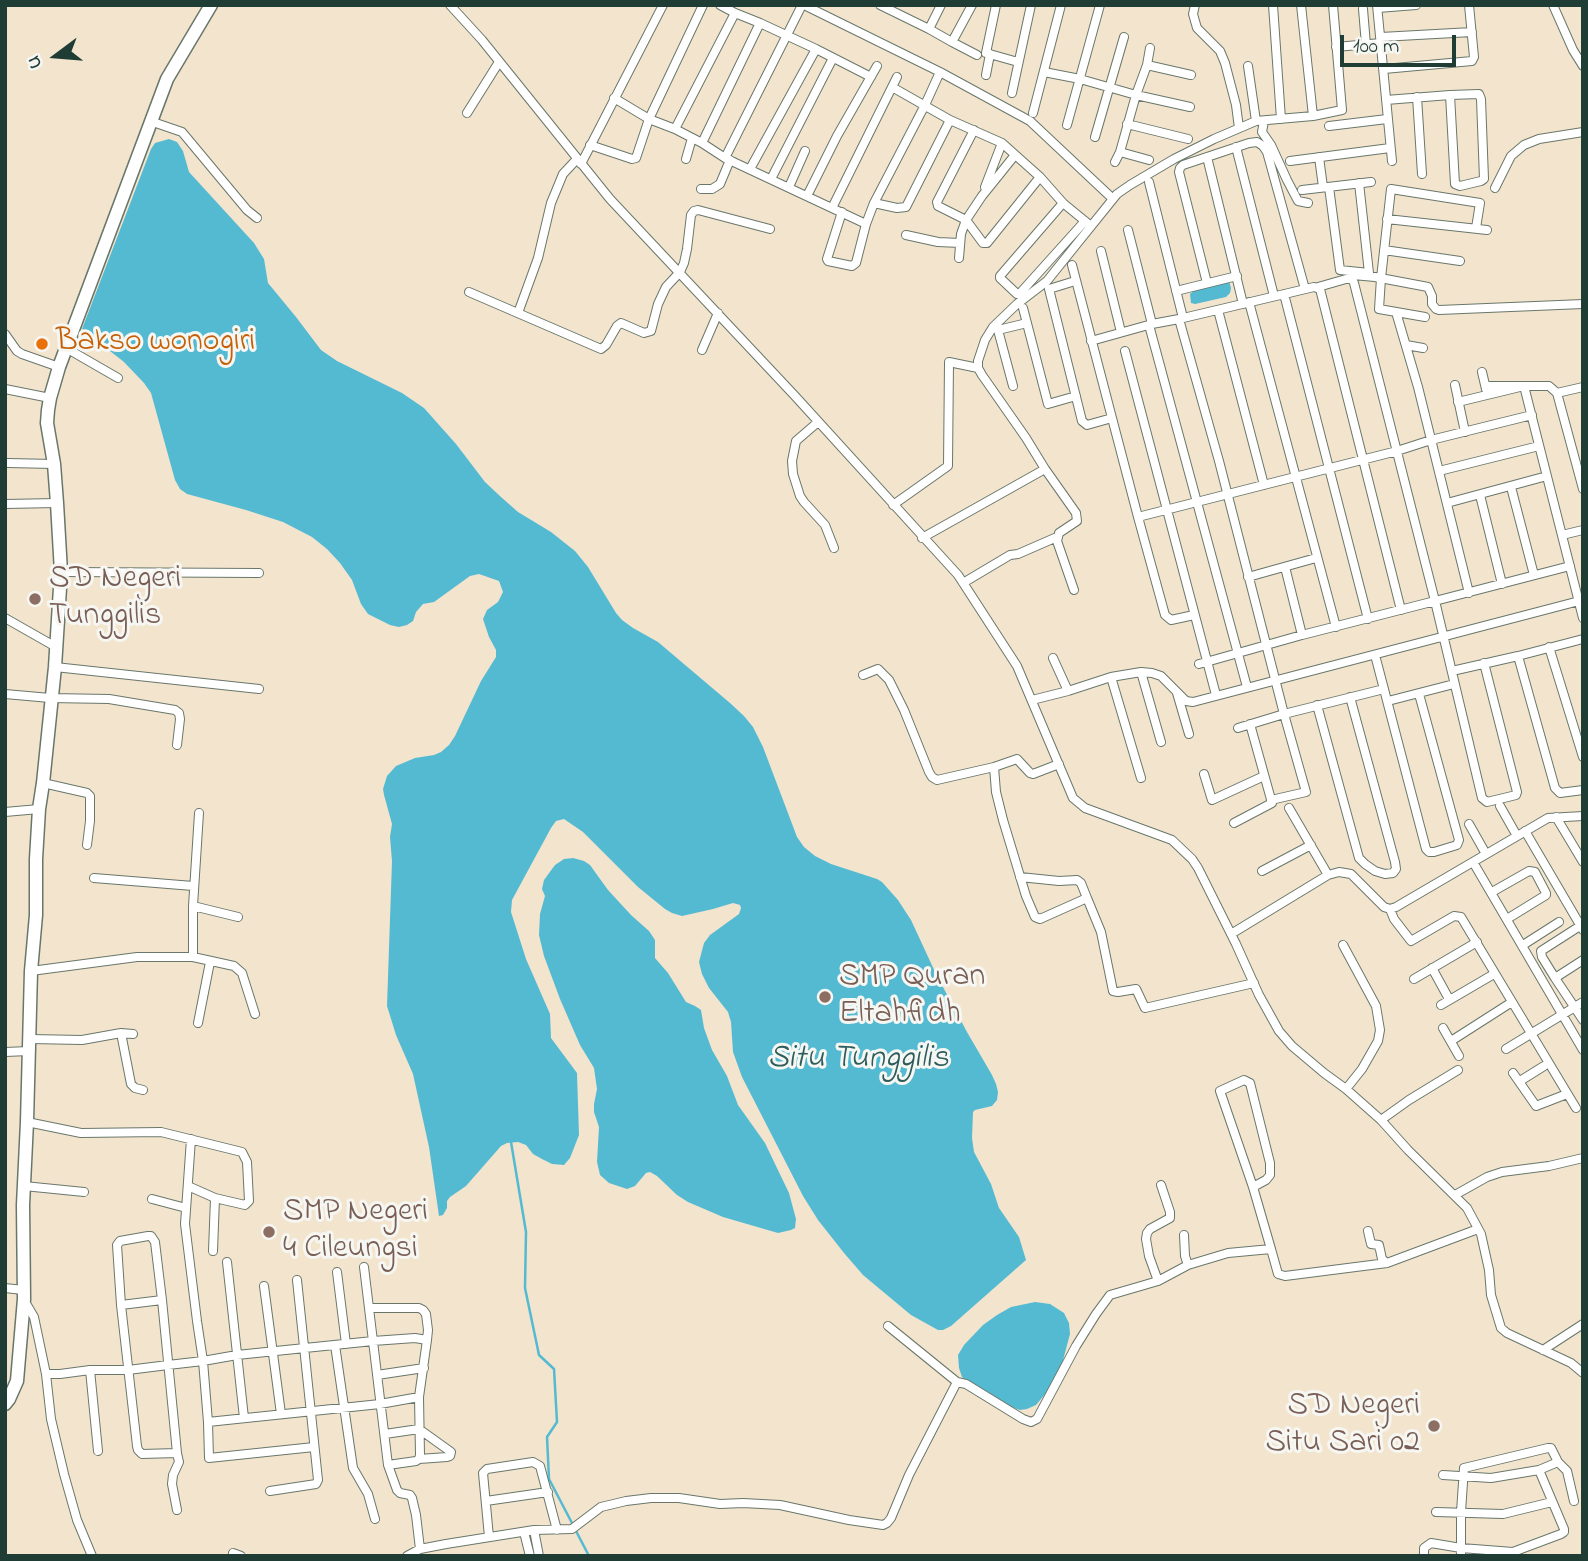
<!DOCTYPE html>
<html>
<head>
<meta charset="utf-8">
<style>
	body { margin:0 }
	#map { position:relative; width:1588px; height:1561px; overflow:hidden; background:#f3e4ce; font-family:"Indie Flower",sans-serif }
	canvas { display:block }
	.frame { position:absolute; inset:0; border:7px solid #1f3d34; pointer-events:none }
	.north { position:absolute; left:21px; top:21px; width:70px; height:70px; -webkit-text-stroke:5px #f6f6f2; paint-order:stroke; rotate:254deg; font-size:19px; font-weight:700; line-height:28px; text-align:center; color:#1f3d34 }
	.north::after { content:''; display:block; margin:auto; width:24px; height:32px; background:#1f3d34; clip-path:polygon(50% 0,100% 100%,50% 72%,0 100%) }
	.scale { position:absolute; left:1340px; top:35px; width:116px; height:32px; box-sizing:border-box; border:4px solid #1f3d34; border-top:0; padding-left:9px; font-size:21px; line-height:24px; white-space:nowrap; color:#1f3d34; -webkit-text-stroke:5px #f6f6f2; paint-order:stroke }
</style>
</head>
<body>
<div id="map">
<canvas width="1588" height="1561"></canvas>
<div class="frame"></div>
<div class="north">U</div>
<div class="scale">100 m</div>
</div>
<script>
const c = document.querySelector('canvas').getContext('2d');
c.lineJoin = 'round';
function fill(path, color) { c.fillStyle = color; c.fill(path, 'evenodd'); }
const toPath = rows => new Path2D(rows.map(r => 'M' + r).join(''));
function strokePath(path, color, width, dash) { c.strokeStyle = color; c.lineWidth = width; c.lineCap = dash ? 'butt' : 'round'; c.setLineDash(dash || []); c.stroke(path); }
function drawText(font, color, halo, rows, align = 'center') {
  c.font = font + ' "Indie Flower",sans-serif'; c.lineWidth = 6; c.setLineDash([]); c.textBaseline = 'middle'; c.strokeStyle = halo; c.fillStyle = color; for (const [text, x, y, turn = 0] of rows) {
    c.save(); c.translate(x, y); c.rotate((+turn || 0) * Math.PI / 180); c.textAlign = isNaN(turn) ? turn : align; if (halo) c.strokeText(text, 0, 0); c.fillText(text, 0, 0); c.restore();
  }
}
const water = toPath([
	[169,139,177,142,183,151,189,172,254,243,264,259,268,283,296,317,321,350,337,361,402,393,424,408,456,444,485,482,501,497,518,512,551,532,575,551,588,567,616,613,622,620,633,628,658,642,730,703,744,716,753,727,763,747,797,837,804,847,815,856,831,864,877,879,882,882,898,900,911,920,936,974,967,1032,992,1075,996,1084,998,1092,997,1100,992,1106,975,1110,973,1112,972,1138,974,1152,991,1184,999,1208,1019,1237,1026,1260,951,1326,943,1330,938,1330,911,1315,863,1275,844,1253,818,1220,803,1196,742,1077,733,1052,731,1022,728,1012,709,988,702,974,699,962,704,943,710,935,739,914,741,908,740,905,733,903,713,909,682,916,672,913,665,909,638,887,583,832,564,819,556,821,551,828,512,900,511,912,526,959,550,1014,551,1038,577,1073,579,1135,570,1158,564,1165,552,1164,542,1159,533,1154,526,1145,518,1142,507,1143,501,1146,466,1186,450,1197,447,1201,447,1208,443,1215,439,1216,429,1147,413,1074,396,1035,387,1006,392,861,390,837,392,824,384,795,383,789,387,776,396,766,415,758,434,755,441,752,449,745,455,736,481,681,496,657,496,650,489,637,483,619,487,610,498,602,503,592,499,581,479,574,470,576,434,602,423,604,416,612,413,621,407,625,399,627,390,625,368,614,361,604,352,580,340,563,327,549,312,537,283,522,246,510,187,494,180,489,175,480,151,393,144,383,124,362,82,329,151,149,155,143],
	[1229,281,1231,288,1230,293,1226,297,1195,304,1191,303,1190,294,1195,290],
	[573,858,584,861,590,865,608,890,631,915,649,931,655,940,655,958,668,973,686,1002,695,1006,701,1010,704,1028,712,1050,727,1076,738,1105,765,1143,789,1193,796,1219,795,1228,791,1230,778,1233,723,1217,688,1202,677,1195,657,1176,650,1172,646,1173,635,1186,627,1189,609,1183,600,1175,597,1162,599,1127,594,1112,594,1104,597,1089,594,1068,580,1045,560,999,544,956,539,935,540,914,545,896,542,889,544,880,555,865,564,859],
	[1035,1302,1050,1304,1064,1313,1069,1323,1070,1334,1062,1364,1046,1393,1036,1405,1027,1409,1020,1410,1011,1407,975,1388,962,1377,959,1368,958,1355,964,1345,983,1325,997,1315,1011,1307]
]);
const stream = toPath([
	[511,1142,526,1232,525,1288,539,1355,554,1369,557,1422,547,1437,549,1479,573,1525],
	[576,1531,589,1556]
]);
const street = toPath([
	[450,5,482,40,610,199,795,396,958,575,1017,666,1073,798,1085,808,1172,840,1192,859,1198,868,1236,944,1259,995,1279,1031,1292,1046,1324,1073,1346,1089,1381,1120,1408,1150,1467,1208,1481,1234,1489,1270,1491,1295,1501,1328,1507,1333,1571,1363,1583,1373],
	[720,5,735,13,760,23],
	[804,5,940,72,1030,121,1113,199],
	[880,5,929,29,952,42,972,5],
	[996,5,986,53,1018,62],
	[1195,5,1193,14,1197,28,1220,51,1225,63,1236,105,1239,128],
	[1273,5,1281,119],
	[1301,5,1313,116],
	[1377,5,1392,161],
	[1553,5,1573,50,1583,66],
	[1378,8,1416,5],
	[1363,9,1366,45],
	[929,29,941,5],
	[1381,37,1472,32],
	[952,42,977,55],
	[1336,47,1381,43],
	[1147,65,1191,75],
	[1248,66,1256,121],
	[1384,69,1472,61,1474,57,1469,5],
	[1044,72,1080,79,1136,95,1190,107],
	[986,75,990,54],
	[892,87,950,120,1002,143,1040,177,1063,203,1091,226],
	[1012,93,1031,5],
	[1417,97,1422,174],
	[614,98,649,119,675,129,702,143,725,158,866,224],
	[1386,100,1450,95,1479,94,1481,99,1484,179,1481,181,1460,186,1455,184,1450,95],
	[467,113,499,62],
	[1033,113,1061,5],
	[150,121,182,132,247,210,257,218],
	[1264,121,1262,132,1271,145,1287,180,1298,201,1308,203],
	[1127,124,1188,139],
	[1067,125,1100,5],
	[1329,126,1387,119],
	[675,129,735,13],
	[974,130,937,202,938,206,966,220,983,243,987,243,1040,177],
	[1095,137,1124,37],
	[702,143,760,23,816,49,871,77],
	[590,145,632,159,636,158,649,119,703,5],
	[1236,147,1274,296],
	[1120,152,1149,160],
	[1207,157,1243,304],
	[1319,157,1323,187],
	[725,158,802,5],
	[686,159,692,138],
	[1290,161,1390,148],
	[1115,162,1120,152,1136,95,1147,65,1150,48],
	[581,164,663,5],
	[750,169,816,49],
	[771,179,833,58],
	[1149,182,1183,318],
	[789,187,805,151],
	[985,187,1002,143],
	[1329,187,1340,270,1369,273,1359,183],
	[1495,188,1511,156,1524,145,1539,139,1583,132],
	[701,189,712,189,720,184,730,160],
	[1302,190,1371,182],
	[807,196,837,136,877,66],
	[874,203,897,208,906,207,950,120],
	[1063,203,1000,276,1000,278,1017,294,1019,294,1022,291,1085,221],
	[832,208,897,77],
	[842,212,827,259,828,261,852,266,856,263,866,224,874,203,925,105,940,72],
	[1387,219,1487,230],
	[1128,230,1152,324],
	[906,235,938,242,960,243],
	[1384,250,1460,261],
	[1101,251,1121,332],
	[959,258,961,234,966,220,982,196,1015,155],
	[1072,265,1112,418],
	[1353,275,1375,277,1428,287,1432,296,1432,304,1436,309,1439,310,1583,304],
	[1075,281,1049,289,1082,421,1087,425,1112,418,1138,517],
	[1207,283,1179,172,1180,168,1183,165,1249,143,1257,142,1263,146,1267,152,1305,289],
	[1176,291,1237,276],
	[469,292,601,349,606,345,617,326,621,323,644,333,651,331,658,304,666,287,680,272,684,263,687,249,691,215,694,211,698,210,770,229],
	[1284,294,1368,619],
	[1249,302,1336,627],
	[1023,308,1048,404,1076,396],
	[1218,310,1264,485],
	[1396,312,1418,387,1469,593],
	[518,313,538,258,551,203,563,174,577,159],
	[1425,317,1379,309,1381,278,1391,189,1480,203,1476,228],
	[1179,319,1314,287,1320,289,1401,610],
	[1149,325,1247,687],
	[5,334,17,351,22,354,59,367],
	[1091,341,1152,324,1179,319,1219,461,1284,714,1384,689],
	[1406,345,1423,348],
	[66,348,118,378],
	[702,350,718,313],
	[1125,351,1216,695],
	[1482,372,1486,389],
	[1455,385,1465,432],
	[1013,386,998,330,1027,323],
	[1486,386,1549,386,1557,393,1583,489],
	[5,389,50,398],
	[1557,393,1583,387],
	[1458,402,1524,386,1583,618],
	[818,422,796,441,792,461,793,474,800,496,804,502,825,525,834,548],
	[8,463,54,464],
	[1439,471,1539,446],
	[1511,487,1534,575],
	[1480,495,1502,584],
	[1447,503,1547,476],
	[5,504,57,503],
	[893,505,948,466,949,362,978,368],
	[1562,535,1583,530],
	[922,538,1045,469],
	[1285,567,1302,635],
	[61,572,259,573],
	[1248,577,1316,558],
	[963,583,1010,555,1018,554,1057,537],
	[1074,590,1057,541,1059,533,1077,521,1076,513,1045,469,1026,438,982,375,978,368,978,361,985,340,993,327,1017,304,1047,281,1055,271,1117,194,1130,185,1174,159,1214,139,1256,121,1313,116,1342,110,1333,5],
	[1194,615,1171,620,1165,615,1138,517,1397,451,1431,440,1532,415],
	[5,618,56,647],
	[1549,647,1583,757],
	[1375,655,1426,849,1429,852,1434,852,1457,845,1459,840,1419,694],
	[1518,656,1555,788,1560,793,1583,790],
	[1053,658,1068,691],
	[1484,663,1517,792,1516,795,1512,796,1487,802,1482,798,1435,601,1570,566],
	[1199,664,1302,635,1435,601,1354,283,1352,279,1346,279,1318,287],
	[55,667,259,689],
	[1452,671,1518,656,1583,639],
	[1141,672,1161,742],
	[863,675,878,669,889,680,904,710,929,772,932,777,937,780,994,767],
	[1111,677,1141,778],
	[1177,693,1189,734],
	[5,694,50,698,109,699,175,710,179,713,180,719,177,745],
	[1032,700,1068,691,1111,677,1141,672,1152,673,1161,676,1186,701,1193,702,1583,600],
	[1388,701,1454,684],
	[1317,705,1359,858,1365,864,1375,871,1385,874,1393,873,1396,869,1395,862,1350,697],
	[1238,728,1284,714,1306,792,1271,800],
	[1059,764,1033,774,1030,773,1017,759,994,767,996,792,1003,820,1026,896,1035,917,1040,919,1087,898,1101,932,1113,991,1118,992,1136,989,1145,1008,1254,983],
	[1204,774,1212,800,1264,776],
	[43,783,87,793,90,796,90,821,87,845],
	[1500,806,1517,836],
	[1289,808,1328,875],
	[5,812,39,809],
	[199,813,193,906,193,957,234,966,242,973,255,1014],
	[1556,817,1583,862],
	[1234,823,1272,803,1250,724],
	[1469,824,1486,854],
	[1525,831,1583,930],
	[1473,862,1583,1050],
	[1262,871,1311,845],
	[1020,877,1059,881,1077,880,1081,883,1087,898],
	[94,878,193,886],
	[1492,892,1529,871,1535,872,1546,893,1546,895,1507,919],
	[193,906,238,917],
	[1390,909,1394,919,1411,941,1454,916,1461,917,1576,1108],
	[1231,934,1328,875,1339,872,1351,874,1384,907,1390,909,1396,907,1548,818,1583,816],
	[1343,945,1376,1006,1380,1030,1378,1041,1362,1069,1346,1089],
	[1523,945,1559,922],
	[1583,960,1555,978,1583,1020],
	[1432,968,1449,999],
	[31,971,137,957,193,957],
	[1555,978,1542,957,1541,951,1580,926],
	[1414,979,1477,942],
	[1441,1005,1494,974],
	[198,1023,210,962],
	[1443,1028,1459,1056],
	[121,1033,131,1084,135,1088,143,1090],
	[30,1039,82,1040,121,1033,133,1034],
	[1451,1041,1512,1002],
	[1506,1049,1583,1002],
	[5,1052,29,1051],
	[1513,1073,1536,1106,1567,1094],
	[1520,1081,1544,1066],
	[1381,1120,1409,1100,1458,1070],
	[27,1122,81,1133,161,1132,242,1152,247,1162,249,1201,245,1205,215,1198,213,1251],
	[24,1186,84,1192],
	[188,1186,215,1198],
	[1253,1187,1266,1180,1270,1175,1270,1163,1250,1083,1244,1080,1220,1091,1253,1187,1271,1249],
	[1455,1195,1487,1177,1502,1172,1549,1166,1583,1158],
	[152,1199,186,1208],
	[1368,1231,1371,1244,1379,1245,1382,1259,1387,1263],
	[1184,1235,1185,1256,1188,1265],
	[227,1262,244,1418],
	[364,1267,388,1465,397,1490,400,1493,410,1495,412,1498,416,1515,420,1549],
	[337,1272,346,1344],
	[1158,1281,1149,1256,1146,1239,1147,1233,1150,1229,1170,1218,1170,1212,1161,1185],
	[264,1286,281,1414],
	[5,1288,23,1290],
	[24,1300,34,1317,46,1374,51,1419,64,1474,77,1520,92,1556],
	[162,1300,177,1453,142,1454,138,1450,137,1446,121,1305,162,1300],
	[121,1305,117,1245,120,1241,148,1236,151,1236,155,1242,162,1300],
	[369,1308,419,1308,423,1310,426,1314,428,1330,427,1340],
	[888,1326,957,1382,966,1384,1023,1419,1031,1422,1037,1419,1076,1346,1096,1314,1110,1295,1158,1281,1188,1265,1228,1253,1271,1249,1278,1274,1285,1276,1387,1263,1478,1229],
	[335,1345,353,1468,368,1494,375,1519],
	[1543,1350,1583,1324],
	[90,1370,98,1451],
	[46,1374,60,1374,90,1370,128,1370,168,1365,203,1361,237,1355,373,1341,415,1338,427,1340,419,1397,380,1404,208,1422,203,1361,197,1321,185,1224,191,1139],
	[377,1375,424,1368],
	[208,1422,209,1458,314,1447],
	[385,1434,419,1429,451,1452,450,1456,447,1457,419,1459],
	[1558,1462,1567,1471,1574,1501],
	[388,1465,416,1461,419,1459,420,1455,419,1397],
	[1443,1475,1491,1478,1539,1470],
	[270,1491,316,1484,318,1480,297,1280],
	[486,1501,548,1492],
	[177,1510,172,1484,173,1475,179,1462,177,1453],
	[1436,1512,1503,1514,1552,1502],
	[534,1530,539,1556],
	[524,1532,530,1556],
	[489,1537,483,1473,487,1469,533,1462,540,1466,557,1530],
	[233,1553,241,1556],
	[407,1556,420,1549,446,1544,534,1530,572,1529,601,1507,626,1501,651,1498,679,1498,720,1504,743,1503,780,1505,849,1520,883,1525,887,1523,891,1518,909,1475,957,1382],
	[1424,1556,1424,1548,1431,1543,1461,1548,1513,1552,1561,1534,1564,1532,1564,1529,1539,1470,1558,1462,1551,1448,1548,1448,1464,1468,1461,1512,1461,1556]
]);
const primary = toPath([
	[5,1404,9,1399,17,1381,24,1299,23,1205,27,1122,31,971,36,915,36,859,39,809,43,783,55,667,61,572,57,503,54,464,47,423,48,410,50,398,59,367,167,79,211,5]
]);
const markers = [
	[42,344,7,"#e8710a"],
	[35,599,7,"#8d6e63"],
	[825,997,7,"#8d6e63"],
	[269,1232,7,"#8d6e63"],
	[1434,1426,7,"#8d6e63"]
];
const foodNames = [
	["Bakso wonogiri",56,344]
];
const educationNames = [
	["SD Negeri",49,581],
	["Tunggilis",49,618],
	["SMP Quran",839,979],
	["Eltahfidh",839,1016],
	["SMP Negeri",283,1214],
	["4 Cileungsi",283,1251],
	["SD Negeri",1420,1408,"right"],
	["Situ Sari 02",1420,1445,"right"]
];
const waterNames = [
	["Situ Tunggilis",858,1061]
];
fill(water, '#54bad2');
strokePath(stream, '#54bad2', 2.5);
strokePath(street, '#69776a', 10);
strokePath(primary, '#69776a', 15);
strokePath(street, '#fff', 8);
strokePath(primary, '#fff', 12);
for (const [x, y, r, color] of markers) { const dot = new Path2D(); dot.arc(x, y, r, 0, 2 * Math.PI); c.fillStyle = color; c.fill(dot); strokePath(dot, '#f6f6f2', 2.5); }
drawText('32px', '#c56008', '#f6f6f2', foodNames, 'left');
drawText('32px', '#785e54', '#f6f6f2', educationNames, 'left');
drawText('italic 33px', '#2c5c5c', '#f6f6f2', waterNames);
</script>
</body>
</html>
